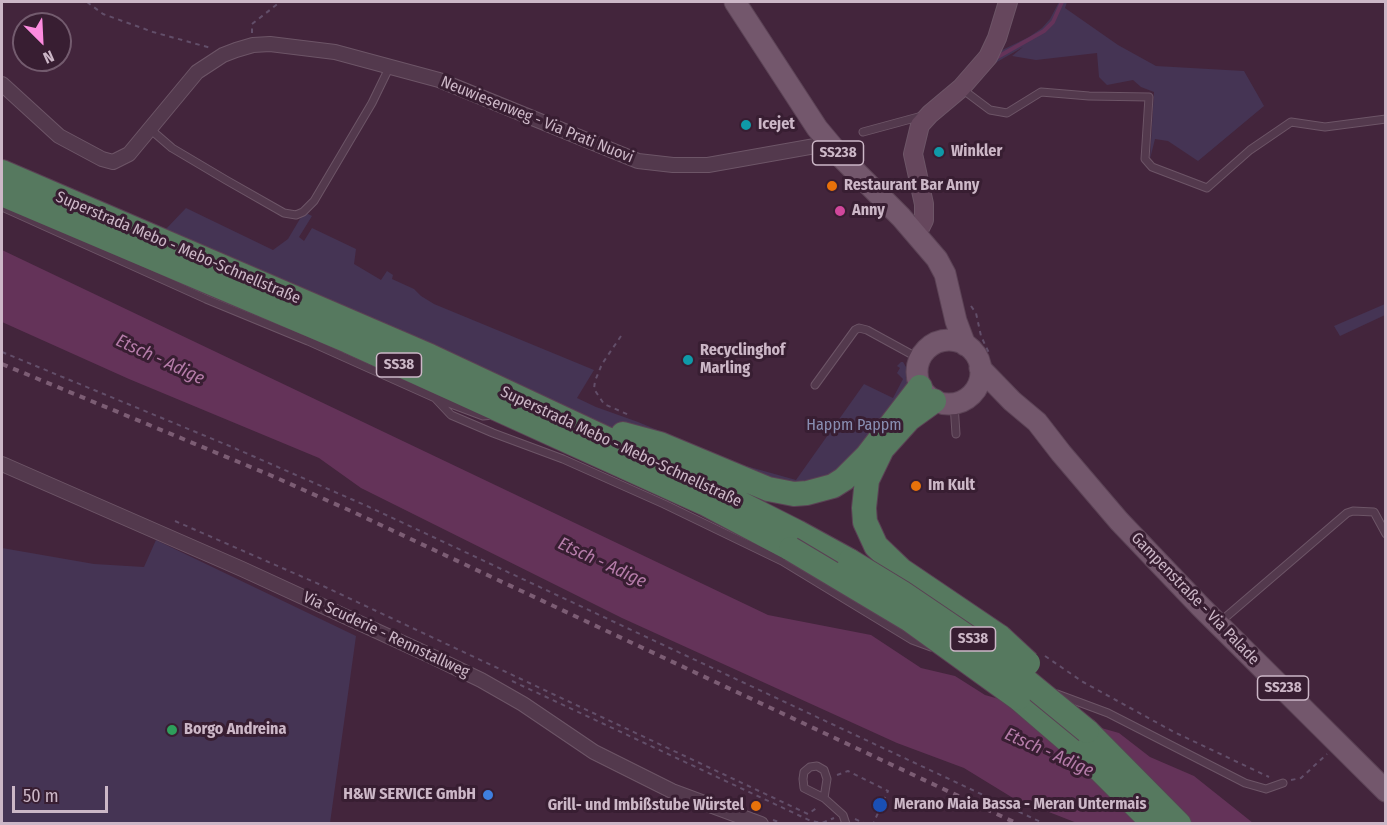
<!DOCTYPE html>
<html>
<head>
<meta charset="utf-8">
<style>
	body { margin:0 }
	#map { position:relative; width:1387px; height:825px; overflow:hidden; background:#43253c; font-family:"Fira Sans Condensed",sans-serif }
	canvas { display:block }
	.frame { position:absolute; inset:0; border:3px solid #ccb7c7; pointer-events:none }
	.north { position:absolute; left:12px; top:12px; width:60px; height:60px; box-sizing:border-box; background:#381e32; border:2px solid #735b6e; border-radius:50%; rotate:156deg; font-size:16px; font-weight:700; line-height:24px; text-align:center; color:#ccb7c7 }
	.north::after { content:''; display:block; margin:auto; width:21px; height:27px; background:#fd8bdf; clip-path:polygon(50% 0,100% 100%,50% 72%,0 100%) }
	.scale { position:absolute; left:12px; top:786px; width:96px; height:27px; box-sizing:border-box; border:3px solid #ccb7c7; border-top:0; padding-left:8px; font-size:18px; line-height:21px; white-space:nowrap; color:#ccb7c7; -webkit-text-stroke:4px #381e32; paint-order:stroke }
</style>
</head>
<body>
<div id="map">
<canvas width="1387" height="825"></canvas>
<div class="frame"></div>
<div class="north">N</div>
<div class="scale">50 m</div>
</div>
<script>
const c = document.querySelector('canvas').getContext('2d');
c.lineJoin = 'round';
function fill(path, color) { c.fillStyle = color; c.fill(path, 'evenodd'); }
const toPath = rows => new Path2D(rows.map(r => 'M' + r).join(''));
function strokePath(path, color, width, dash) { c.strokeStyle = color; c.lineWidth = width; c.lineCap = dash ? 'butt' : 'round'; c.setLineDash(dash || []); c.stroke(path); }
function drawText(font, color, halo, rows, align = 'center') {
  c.font = font + ' "Fira Sans Condensed",sans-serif'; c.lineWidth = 6; c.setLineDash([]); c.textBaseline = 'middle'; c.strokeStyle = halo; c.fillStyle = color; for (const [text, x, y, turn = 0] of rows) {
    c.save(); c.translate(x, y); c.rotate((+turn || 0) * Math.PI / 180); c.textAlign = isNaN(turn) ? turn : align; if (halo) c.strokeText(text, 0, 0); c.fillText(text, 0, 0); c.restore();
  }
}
const green = toPath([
	[1059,2,1067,2,1065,8,1118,45,1156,66,1244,71,1264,106,1198,161,1168,141,1155,139,1150,159,1154,92,1141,87,1133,80,1107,85,1099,77,1097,53,1036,60,1012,56,1023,47,976,74,988,57,1029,37,1042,28,1050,19],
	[186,208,273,250,288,239,304,212,312,216,299,237,304,241,312,228,356,249,354,264,381,280,387,271,393,275,392,279,414,289,421,296,434,304,594,370,577,398,596,407,638,422,739,464,796,480,864,384,893,398,903,379,897,373,900,368,897,366,901,362,903,362,909,372,910,382,891,417,819,491,560,418,178,239,166,229],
	[1385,304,1385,315,1340,336,1334,326],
	[156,540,356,636,330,823,2,823,2,548,94,564,144,567]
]);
const water = toPath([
	[2,250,768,615,871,635,921,668,955,676,985,695,1119,733,1150,757,1194,776,1253,823,1077,823,1013,798,964,768,897,743,622,618,361,488,319,458,129,379,2,322]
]);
const stream = toPath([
	[994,59,1044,31,1053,22,1062,2]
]);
const path = toPath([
	[87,2,103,14,153,32,211,48],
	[252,33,252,24,280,2],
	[971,306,976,313,981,336,989,353],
	[621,336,602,364,595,381,594,389,604,404,629,415],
	[2,352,232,447,367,506,1045,824],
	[175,521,321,585,808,814,818,807],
	[1045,656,1083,682,1174,732,1269,777],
	[512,681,811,821,822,823,834,818],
	[837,775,848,771,888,791,873,824],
	[1291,780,1301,778,1327,754],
	[855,819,866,824],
	[773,820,784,824]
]);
const lane = toPath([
	[962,89,990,110,1007,113,1041,92,1089,96,1149,97,1145,159,1152,167,1207,188,1250,150,1291,122,1325,127,1386,119],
	[150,129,172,148,226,180,284,213,296,215,303,212,314,201,372,103,390,66],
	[863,132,922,116],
	[2,207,206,299,308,341,435,398,483,416,493,415],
	[815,385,855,330,859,328,867,330,920,359],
	[435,398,451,415,493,433,563,459,664,504,782,561,912,640,931,647],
	[954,404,956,434],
	[1220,622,1347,513,1353,511,1374,512,1386,534],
	[1057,694,1108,713,1245,783,1266,789,1283,783],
	[824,798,827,779,824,770,817,766,810,767,804,772,803,779,804,788,824,798,843,815,846,824]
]);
const street = toPath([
	[2,84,59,136,102,159,113,162,129,154,197,72,223,55,236,50,253,45,270,44,335,52,439,80,638,161,673,165,708,165,815,146,827,142],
	[2,464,242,569,431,656,481,680,523,704,594,752,672,791,761,824]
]);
const secondary = toPath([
	[917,234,924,220,924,204,913,154,920,125,930,114,961,88,988,57,997,38,1008,2]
]);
const primary = toPath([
	[735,2,817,128,842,158,901,217,937,259,945,274,956,321,965,345],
	'917 372a32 32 0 1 1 64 0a32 32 0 1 1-64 0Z',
	[980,368,1012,401,1037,422,1061,453,1119,521,1200,606,1386,791]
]);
const highway = toPath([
	[2,172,430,356,686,476,797,532,850,561],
	[2,194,348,341,704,503,791,549],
	[934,401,909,419,882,449,867,480,864,508,865,522,876,546,901,570,1000,637],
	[623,434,660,444,768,489,794,494,807,493,833,486,844,479,867,456,920,387],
	[1018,698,1090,760,1154,824],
	[1087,731,1179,824]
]);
const rail = toPath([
	[2,364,270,475,351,511,1018,824]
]);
const highwayBridge = toPath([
	[791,549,910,620,1018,698],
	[850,561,901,592,997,657,1087,731],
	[1000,637,1028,663]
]);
const markers = [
	[746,125,6,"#0f9aa8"],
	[939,152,6,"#0f9aa8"],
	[832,186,6,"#e8710a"],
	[840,211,6,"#d1479c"],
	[688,360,6,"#0f9aa8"],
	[916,486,6,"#e8710a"],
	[172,730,6,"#2e9e5b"],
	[488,795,6,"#3f7fe0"],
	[880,805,8,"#1a4fb4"],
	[756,806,6,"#e8710a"]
];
const shields = [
	[838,153,51],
	[399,365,45],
	[973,639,45],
	[1283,688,51]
];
const shieldNames = [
	["SS238",838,153],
	["SS38",399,365],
	["SS38",973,639],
	["SS238",1283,688]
];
const streetNames = [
	["Neuwiesenweg - Via Prati Nuovi",537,120,22],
	["Superstrada Mebo - Mebo-Schnellstraße",178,248,23],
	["Superstrada Mebo - Mebo-Schnellstraße",621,447,25],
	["Gampenstraße - Via Palade",1195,599,46],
	["Via Scuderie - Rennstallweg",386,635,25]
];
const poiNames = [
	["Icejet",758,125],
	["Winkler",951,152],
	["Restaurant Bar Anny",844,186],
	["Anny",852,211],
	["Recyclinghof",700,351],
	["Marling",700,369],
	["Im Kult",928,486],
	["Borgo Andreina",184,730],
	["H&W SERVICE GmbH",476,795,"right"],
	["Merano Maia Bassa - Meran Untermais",894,805],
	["Grill- und Imbißstube Würstel",744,806,"right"]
];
const parkNames = [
	["Happm Pappm",854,426]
];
const waterNames = [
	["Etsch - Adige",160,360,25],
	["Etsch - Adige",602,563,25],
	["Etsch - Adige",1049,753,24]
];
fill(green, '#453454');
fill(water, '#643359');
strokePath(stream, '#643359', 4);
strokePath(lane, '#6d5567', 9);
strokePath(street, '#6d5567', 16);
strokePath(secondary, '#6d5567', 20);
strokePath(primary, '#5c4356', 23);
strokePath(highway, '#5a4154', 26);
strokePath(path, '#624e69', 2, [4.5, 4.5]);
strokePath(lane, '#53394d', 7);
strokePath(street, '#53394d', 14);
strokePath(secondary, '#66475d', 18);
strokePath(primary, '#73576c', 21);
strokePath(highway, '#56795f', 24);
strokePath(rail, '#7c5d74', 4, [6, 6]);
strokePath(highwayBridge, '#5a4154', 26, []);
strokePath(highwayBridge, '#56795f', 24);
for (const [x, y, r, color] of markers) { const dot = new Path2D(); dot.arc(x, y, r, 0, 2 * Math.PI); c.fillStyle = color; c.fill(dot); strokePath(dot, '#381e32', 2); }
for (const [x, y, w] of shields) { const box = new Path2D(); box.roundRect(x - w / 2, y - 12, w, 24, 4.5); c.fillStyle = '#381e32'; c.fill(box); strokePath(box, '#ccb7c7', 1.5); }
drawText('bold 15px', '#ccb7c7', null, shieldNames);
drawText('16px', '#ccb7c7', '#381e32', streetNames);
drawText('bold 16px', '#ccb7c7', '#381e32', poiNames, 'left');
drawText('16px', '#898eb2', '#381e32', parkNames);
drawText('italic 18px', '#b57ca9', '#381e32', waterNames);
</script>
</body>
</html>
